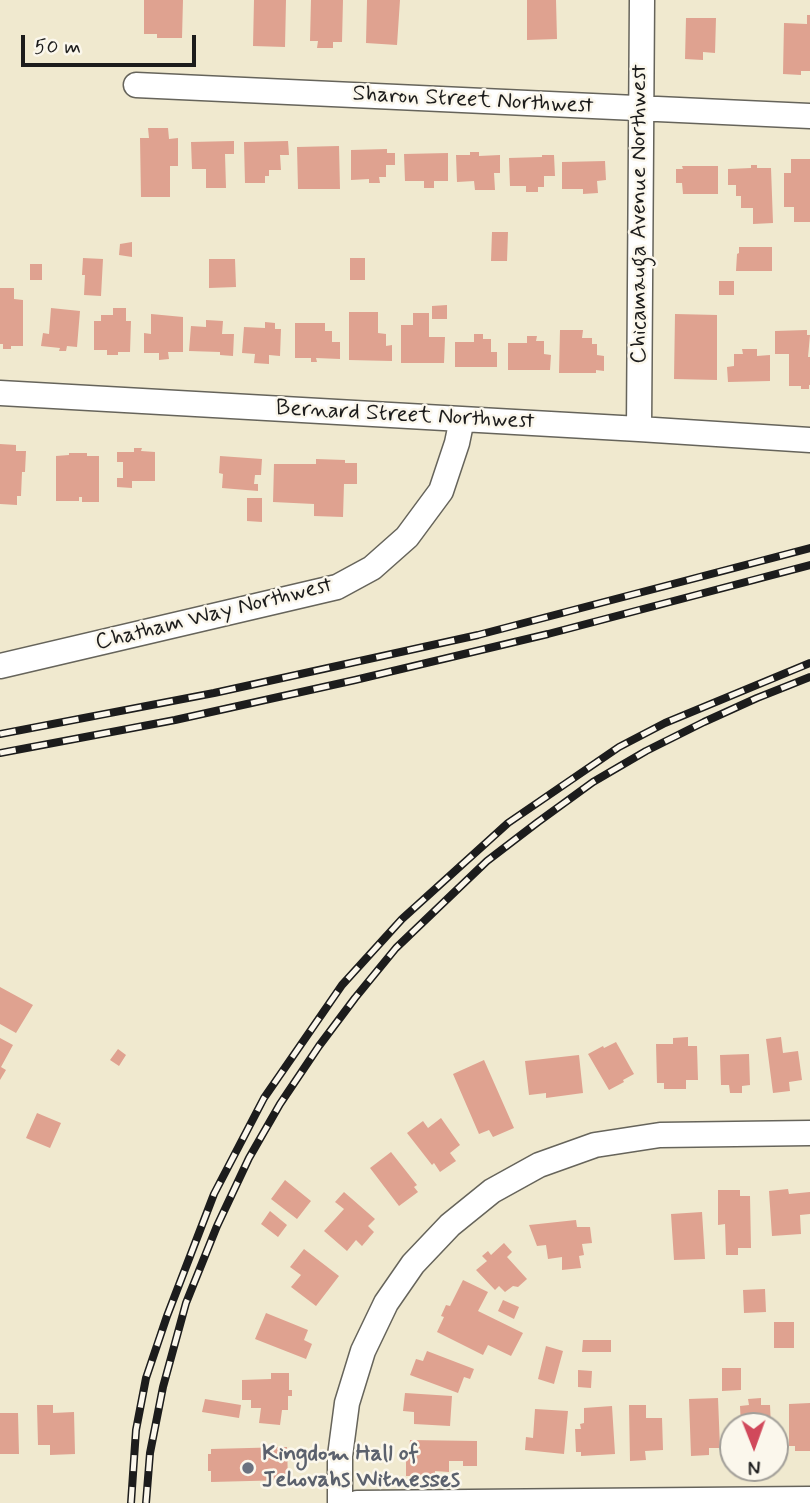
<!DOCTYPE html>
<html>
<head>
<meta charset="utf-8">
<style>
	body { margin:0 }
	#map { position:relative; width:810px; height:1503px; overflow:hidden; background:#f0e9cf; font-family:Mynerve,sans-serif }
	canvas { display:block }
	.north { position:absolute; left:719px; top:1412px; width:70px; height:70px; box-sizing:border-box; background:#fbf7ec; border:2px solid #a29f99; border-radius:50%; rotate:179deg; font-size:19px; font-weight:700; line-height:28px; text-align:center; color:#1c1c1c }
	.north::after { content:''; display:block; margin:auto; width:24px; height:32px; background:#d1495b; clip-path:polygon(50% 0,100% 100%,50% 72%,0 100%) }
	.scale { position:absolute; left:21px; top:35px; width:175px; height:32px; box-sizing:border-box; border:4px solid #1c1c1c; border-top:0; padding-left:9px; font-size:21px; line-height:24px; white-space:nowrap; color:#1c1c1c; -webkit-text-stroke:5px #fbf7ec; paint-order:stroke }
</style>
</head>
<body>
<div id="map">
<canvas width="810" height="1503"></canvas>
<div class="north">N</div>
<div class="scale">50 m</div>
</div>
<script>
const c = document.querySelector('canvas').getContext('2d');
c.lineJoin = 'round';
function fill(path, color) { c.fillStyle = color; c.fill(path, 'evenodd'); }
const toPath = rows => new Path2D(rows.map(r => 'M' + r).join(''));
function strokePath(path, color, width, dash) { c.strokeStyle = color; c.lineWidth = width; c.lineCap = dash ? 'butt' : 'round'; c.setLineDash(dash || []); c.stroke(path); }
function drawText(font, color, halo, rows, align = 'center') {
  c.font = font + ' Mynerve,sans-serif'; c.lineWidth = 5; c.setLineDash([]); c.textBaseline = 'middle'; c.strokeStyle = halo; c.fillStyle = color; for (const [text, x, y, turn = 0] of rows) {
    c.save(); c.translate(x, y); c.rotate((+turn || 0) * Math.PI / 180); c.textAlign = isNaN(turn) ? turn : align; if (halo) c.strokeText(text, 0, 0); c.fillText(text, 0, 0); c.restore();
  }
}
const building = toPath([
	[144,0,183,0,182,38,157,38,157,34,144,34],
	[254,0,286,0,285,47,253,46],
	[311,0,343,0,342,42,333,42,333,48,317,48,318,41,310,41],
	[367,0,400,0,397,45,366,43],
	[527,0,556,0,557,39,527,40],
	[807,15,810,15,810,71,801,71,801,75,783,74,784,23,807,24],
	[686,18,716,18,715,53,703,52,703,60,685,59],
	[148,128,168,128,169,139,178,138,178,166,170,166,170,197,141,197,140,138,149,138],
	[234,141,234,154,225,154,226,188,206,188,206,169,192,169,191,142],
	[288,141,289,155,280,155,281,170,269,170,269,176,265,176,265,183,245,183,244,142],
	[339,146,340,189,298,189,297,147],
	[387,149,387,153,395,153,395,165,386,165,386,177,379,177,380,183,369,183,369,179,351,180,351,150],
	[470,152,479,152,479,156,500,155,500,173,494,173,495,190,475,190,474,181,457,182,456,155,470,155],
	[448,153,448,181,434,181,434,188,424,188,424,181,405,181,404,154],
	[542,155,554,155,555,176,544,176,544,187,538,187,538,192,526,192,526,186,510,186,509,158,542,157],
	[791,159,810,159,810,222,794,222,794,207,784,207,784,173,791,173],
	[605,161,606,180,597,181,598,193,583,194,583,189,562,189,562,162],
	[751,165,757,165,757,168,771,168,773,223,753,224,753,208,741,208,741,196,736,196,736,185,728,185,728,169,751,168],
	[682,166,718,166,718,194,683,194,682,183,676,183,676,169,683,169],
	[492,232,508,232,507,261,491,261],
	[132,242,132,257,119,255,120,244],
	[739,247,772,247,772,271,736,271,737,254,739,253],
	[83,258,103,259,101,296,84,295,85,275,82,275],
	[350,258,365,258,365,280,350,280],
	[209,259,235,259,236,287,209,288],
	[30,264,42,264,42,280,30,280],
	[719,281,734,281,734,295,719,295],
	[0,288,14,288,14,299,23,300,23,346,11,346,11,349,3,349,3,344,0,344],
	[447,305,447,319,432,319,432,306],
	[51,308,80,311,77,347,67,346,66,351,59,351,60,348,41,346,43,333,49,334],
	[113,308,126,308,126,321,131,321,130,352,118,352,118,355,107,355,107,350,94,350,94,321,101,321,101,315,113,315],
	[349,312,378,312,378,333,386,334,386,346,392,345,392,361,349,360],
	[413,313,429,313,429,337,445,337,444,363,401,363,401,325,413,325],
	[151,314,183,317,183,352,168,352,169,359,159,360,159,353,144,353,144,333,151,334],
	[675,314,717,315,717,380,674,379],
	[206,320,223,321,222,334,234,334,233,356,220,355,220,352,189,351,191,326,206,327],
	[265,322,275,323,275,329,281,329,280,356,269,355,269,364,254,363,255,354,242,353,244,327,265,328],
	[295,323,325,323,325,331,332,331,332,342,340,342,340,359,316,358,317,362,311,362,311,358,295,358],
	[560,330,583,330,582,338,592,338,592,344,597,344,597,355,604,356,604,371,596,370,596,373,559,373],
	[807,330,807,335,810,335,808,357,810,357,810,385,809,385,809,389,801,389,801,386,789,386,789,354,775,354,775,331],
	[474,334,483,334,483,339,491,339,491,352,497,352,497,367,455,367,455,342,474,342],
	[527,336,537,336,536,341,544,341,544,354,551,355,550,370,508,370,508,343,527,343],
	[742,349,757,349,757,356,770,355,770,381,728,382,727,367,734,366,734,354,743,354],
	[0,444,16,445,16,451,26,451,25,472,22,472,21,496,17,496,17,505,0,504],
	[134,448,142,448,141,451,155,452,155,481,132,481,132,488,117,487,117,478,123,478,123,462,117,462,117,452,134,452],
	[69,453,87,453,87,456,99,456,99,502,82,502,82,497,79,497,79,501,56,501,56,456,69,455],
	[220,456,262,459,261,475,255,475,254,484,258,484,258,491,222,488,223,474,219,473],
	[316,459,345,460,345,463,357,463,357,484,344,484,343,517,314,516,314,504,273,502,274,464,316,464],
	[247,498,262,498,262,522,247,521],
	[0,987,33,1005,16,1033,0,1024],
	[688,1037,688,1046,697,1046,698,1080,686,1080,686,1089,664,1089,664,1083,657,1083,656,1044,673,1044,673,1038],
	[781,1037,783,1053,798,1051,802,1080,789,1082,790,1091,773,1093,766,1039],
	[0,1038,13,1045,1,1067,6,1070,0,1080],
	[616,1042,634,1074,623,1080,624,1082,609,1090,588,1054,603,1046,604,1048],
	[118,1049,126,1055,119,1066,110,1060],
	[749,1054,750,1085,742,1086,742,1093,730,1093,729,1085,721,1085,720,1055],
	[579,1055,583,1093,546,1098,546,1093,529,1095,525,1061],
	[484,1060,514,1128,493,1137,489,1130,479,1134,453,1074],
	[37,1113,61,1123,50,1148,26,1138],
	[441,1118,460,1145,450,1153,456,1161,440,1172,434,1163,432,1165,407,1133,423,1121,428,1128],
	[391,1152,417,1185,414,1187,418,1192,399,1206,370,1168],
	[285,1180,311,1201,297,1219,271,1199],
	[788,1189,789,1194,810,1192,810,1214,800,1215,801,1234,772,1236,769,1191],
	[718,1190,740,1190,740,1196,750,1196,751,1248,738,1248,738,1255,726,1255,725,1224,718,1225],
	[344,1192,375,1219,368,1226,374,1232,362,1246,356,1240,347,1251,324,1231,344,1209,335,1202],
	[270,1211,287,1225,278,1237,261,1224],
	[702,1212,705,1259,674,1260,671,1214],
	[576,1220,577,1227,590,1227,592,1243,582,1244,584,1255,579,1256,581,1268,562,1270,562,1257,548,1259,546,1245,537,1246,529,1225],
	[504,1243,512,1252,507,1257,527,1279,518,1287,513,1286,505,1292,499,1286,495,1290,476,1270,487,1261,482,1256,488,1251,491,1255],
	[304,1249,339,1276,316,1306,291,1287,301,1275,290,1267],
	[463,1280,488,1292,478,1311,523,1333,511,1356,488,1345,483,1355,437,1332,444,1317,441,1316,446,1305,450,1306],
	[765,1289,766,1312,744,1313,743,1290],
	[503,1300,519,1307,514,1319,498,1311],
	[266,1313,308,1330,304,1340,312,1344,306,1359,255,1339],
	[774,1322,794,1322,794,1348,774,1348],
	[583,1340,611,1340,611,1352,582,1352],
	[546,1346,563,1351,554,1384,538,1379],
	[427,1351,474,1369,470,1379,464,1377,458,1393,410,1375,416,1359,423,1361],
	[722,1368,741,1368,741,1390,722,1391],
	[578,1370,592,1371,591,1388,578,1387],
	[271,1373,289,1373,289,1390,292,1390,292,1396,288,1396,288,1410,282,1410,280,1425,259,1423,261,1408,251,1408,251,1400,242,1400,242,1380,271,1379],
	[405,1393,452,1396,450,1426,414,1424,414,1412,403,1411],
	[718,1398,720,1448,709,1448,709,1455,691,1456,689,1399],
	[761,1398,761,1405,770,1405,771,1426,741,1426,740,1406,749,1405,748,1399],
	[205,1399,241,1405,239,1418,202,1412],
	[810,1403,810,1451,795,1451,795,1446,789,1446,789,1404],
	[37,1405,53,1405,53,1413,74,1412,75,1454,50,1455,50,1445,38,1445],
	[629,1405,646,1405,646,1418,662,1418,663,1450,645,1451,646,1460,630,1461],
	[612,1406,615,1454,581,1456,581,1452,576,1452,575,1429,581,1429,580,1424,584,1423,584,1408],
	[535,1409,568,1411,564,1454,525,1450,526,1437,533,1438],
	[0,1413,18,1413,19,1454,0,1454],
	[410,1440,477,1441,477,1466,463,1466,463,1461,449,1461,449,1472,435,1471,435,1476,406,1476,406,1462,403,1462,403,1450,409,1450],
	[287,1447,288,1480,211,1482,211,1471,208,1471,208,1454,211,1454,211,1449]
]);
const street = toPath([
	[136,85,810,116],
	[0,393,639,429,810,440],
	[639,429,642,0],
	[0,666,337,587,372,568,407,537,441,491,457,443,462,419],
	[340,1503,340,1456,347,1403,363,1351,386,1303,413,1264,450,1225,492,1191,539,1165,595,1145,660,1135,810,1133],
	[357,1503,810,1499]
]);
const rail = toPath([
	[0,734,214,693,478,635,810,548],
	[0,753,175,720,355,680,548,634,810,565],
	[131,1503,136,1430,146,1378,167,1316,214,1194,264,1098,342,985,402,919,508,823,619,747,665,723,810,663],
	[146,1503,150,1453,163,1387,186,1303,217,1226,249,1158,280,1104,319,1046,355,998,396,948,487,861,538,822,593,782,646,751,704,722,757,698,810,677]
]);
const markers = [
	[248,1468,7,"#6b7280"]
];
const streetNames = [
	["Sharon Street Northwest",473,101,3],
	["Chicamauga Avenue Northwest",640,214,-90],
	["Bernard Street Northwest",405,416,3],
	["Chatham Way Northwest",214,615,-14]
];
const worshipNames = [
	["Kingdom Hall of",262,1455],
	["Jehovahs Witnesses",262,1481]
];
fill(building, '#dfa290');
strokePath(street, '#66645b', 27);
strokePath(street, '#fff', 24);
strokePath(rail, '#1c1c1c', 8);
strokePath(rail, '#fbf7ec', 5, [16]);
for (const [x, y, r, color] of markers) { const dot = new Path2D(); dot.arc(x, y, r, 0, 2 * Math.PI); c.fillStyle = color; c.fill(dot); strokePath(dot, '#fbf7ec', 2.5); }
drawText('23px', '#1c1c1c', '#fbf7ec', streetNames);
drawText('bold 23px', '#5b616d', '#fbf7ec', worshipNames, 'left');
</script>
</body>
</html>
